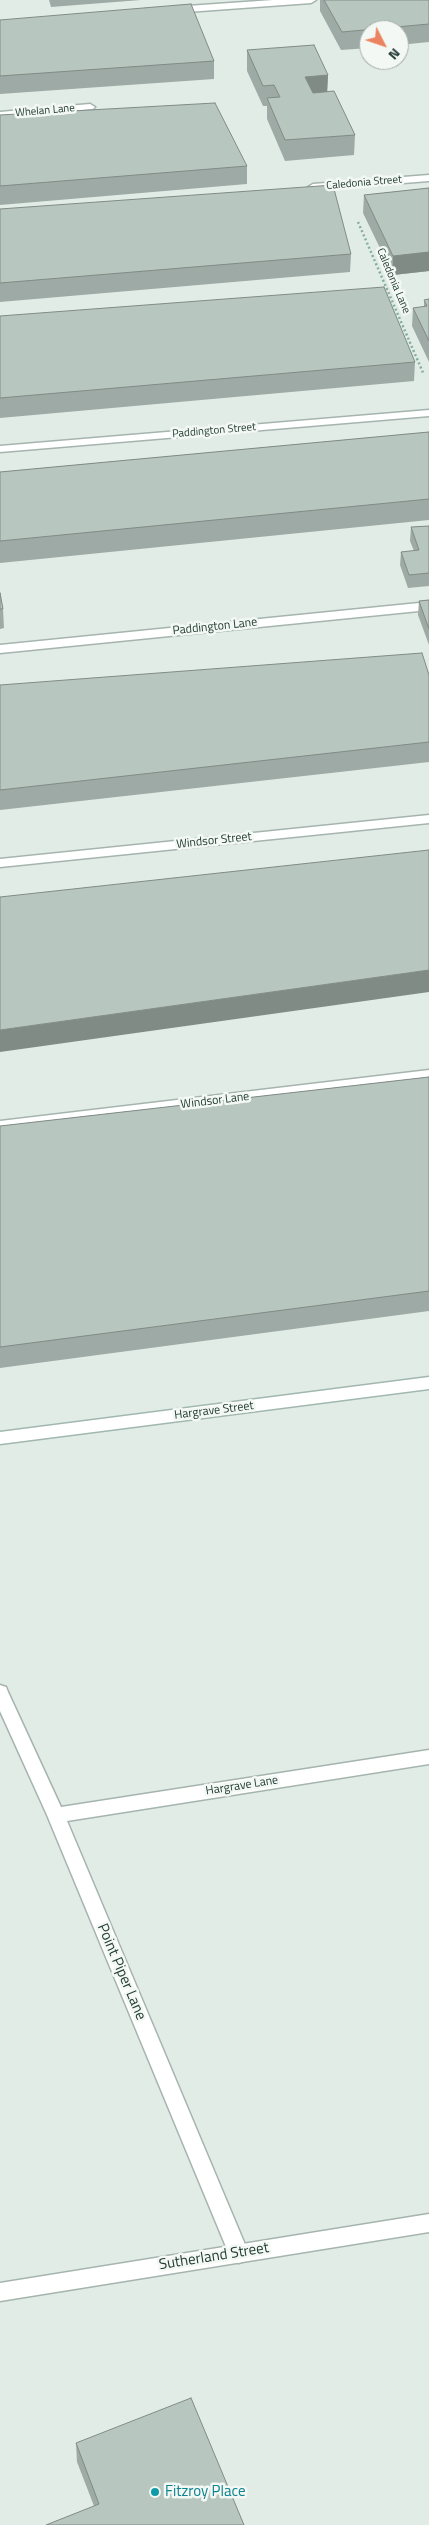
<!DOCTYPE html>
<html>
<head>
<meta charset="utf-8">
<style>
	body { margin:0 }
	#map { position:relative; width:429px; height:2525px; overflow:hidden; background:#e2ece7; font-family:"Titillium Web",sans-serif }
	canvas { display:block }
	.north { position:absolute; left:359px; top:20px; width:50px; height:50px; box-sizing:border-box; background:#f3f8f5; border:1px solid #a0ada8; border-radius:50%; rotate:131deg; font-size:14px; font-weight:700; line-height:20px; text-align:center; color:#233c35 }
	.north::after { content:''; display:block; margin:auto; width:18px; height:22px; background:#ec8360; clip-path:polygon(50% 0,100% 100%,50% 72%,0 100%) }
</style>
</head>
<body>
<div id="map">
<canvas width="429" height="2525"></canvas>
<div class="north">N</div>
</div>
<script>
const c = document.querySelector('canvas').getContext('2d');
c.lineJoin = 'round';
const toPath = rows => new Path2D(rows.map(r => 'M' + r).join(''));
function strokePath(path, color, width, dash) { c.strokeStyle = color; c.lineWidth = width; c.lineCap = dash ? 'butt' : 'round'; c.setLineDash(dash || []); c.stroke(path); }
function fill(path, color) { c.fillStyle = color; c.fill(path, 'evenodd'); }
function drawText(font, color, halo, rows, align = 'center') {
  c.font = font + ' "Titillium Web",sans-serif'; c.lineWidth = 5; c.setLineDash([]); c.textBaseline = 'middle'; c.strokeStyle = halo; c.fillStyle = color; for (const [text, x, y, turn = 0] of rows) {
    c.save(); c.translate(x, y); c.rotate((+turn || 0) * Math.PI / 180); c.textAlign = isNaN(turn) ? turn : align; if (halo) c.strokeText(text, 0, 0); c.fillText(text, 0, 0); c.restore();
  }
}
const path = toPath([
	[358,222,424,375]
]);
const lane = toPath([
	[90,104,95,107,93,109,0,118,0,112,90,104],
	[429,602,429,610,0,653,0,645,429,602],
	[429,1070,429,1080,0,1131,0,1121,429,1070],
	[0,1685,6,1687,8,1692,61,1807,429,1750,429,1764,67,1821,249,2254,246,2260,239,2263,232,2260,229,2254,47,1815,0,1711,0,1685]
]);
const street = toPath([
	[273,0,316,0,311,3,173,13,168,10,173,7,273,0],
	[429,175,429,181,313,190,308,187,313,184,429,175],
	[429,410,429,416,0,452,0,446,429,410],
	[429,815,429,823,0,867,0,859,429,815],
	[429,2214,429,2232,0,2301,0,2283,429,2214]
]);
const secondary = toPath([
	[429,1377,429,1389,0,1444,0,1432,429,1377]
]);
const wall = toPath([
	[49,0,141,0,51,7],
	[320,0,429,0,429,42,399,45,399,30,369,30,369,48,341,50,320,11],
	[0,20,214,61,214,79,0,94],
	[247,50,328,75,327,92,355,135,354,155,285,161,267,119,267,106,263,106,247,71],
	[0,115,247,166,247,184,0,205],
	[429,188,429,271,393,275,363,213,364,195],
	[0,209,351,254,350,272,0,302],
	[429,299,429,362,412,326,413,308,424,307,424,300],
	[0,316,415,362,414,381,0,418],
	[429,432,429,520,0,563,0,472],
	[429,526,429,586,408,588,400,565,401,552,414,551,410,541,411,527],
	[0,593,3,609,4,628,0,629],
	[429,600,429,645,418,615,419,601],
	[429,675,429,762,0,810,0,685],
	[429,1077,429,1311,0,1368,0,1126],
	[76,2443,244,2525,94,2506,77,2462]
]);
const shadedWall = toPath([
	[328,75,327,95,305,98,305,77],
	[429,252,429,271,393,275,393,256],
	[429,970,429,992,0,1052,0,1030]
]);
const building = toPath([
	[324,0,429,0,429,24,342,32,324,0],
	[191,4,214,61,0,76,0,20,191,4],
	[314,45,328,75,305,77,313,93,334,91,355,135,285,140,267,98,280,97,274,85,263,86,247,50,314,45],
	[215,103,247,166,0,186,0,115,215,103],
	[333,185,351,254,0,283,0,209,333,185],
	[429,188,429,252,393,256,364,195,429,188],
	[384,287,415,362,0,398,0,316,384,287],
	[429,299,429,341,413,308,427,306,424,300,429,299],
	[429,432,429,499,0,541,0,472,429,432],
	[429,526,429,573,409,575,401,552,419,550,411,527,429,526],
	[0,593,3,609,0,609,0,593],
	[429,600,429,629,419,601,429,600],
	[422,653,429,675,429,742,0,790,0,685,422,653],
	[429,850,429,970,0,1030,0,897,429,850],
	[429,1077,429,1291,0,1347,0,1126,429,1077],
	[191,2398,244,2525,46,2525,99,2504,76,2443,191,2398]
]);
const markers = [
	[155,2492,5,"#0f9aa8"]
];
const farStreetnames = [
	["Whelan Lane",45,111,-5],
	["Caledonia Street",364,183,-5],
	["Caledonia Lane",393,281,67],
	["Paddington Street",214,431,-5]
];
const streetNames = [
	["Paddington Lane",215,627,-6],
	["Windsor Street",214,841,-6],
	["Windsor Lane",215,1101,-7],
	["Hargrave Street",214,1411,-7],
	["Hargrave Lane",242,1786,-9]
];
const nearStreetnames = [
	["Point Piper Lane",121,1972,67],
	["Sutherland Street",214,2257,-9]
];
const nearCulturenames = [
	["Fitzroy Place",165,2492]
];
strokePath(lane, '#a5b4ae', 3);
strokePath(street, '#a5b4ae', 3);
strokePath(secondary, '#a1b7af', 3);
strokePath(path, '#84aea1', 2.5, [2, 2.5]);
fill(lane, '#fff');
fill(street, '#fff');
fill(secondary, '#fff');
fill(wall, '#9eaaa5');
fill(shadedWall, '#818b86');
fill(building, '#b8c6c0');
strokePath(building, '#818b86', 1);
for (const [x, y, r, color] of markers) { const dot = new Path2D(); dot.arc(x, y, r, 0, 2 * Math.PI); c.fillStyle = color; c.fill(dot); strokePath(dot, '#f3f8f5', 2); }
drawText('11px', '#233c35', '#f3f8f5', farStreetnames);
drawText('12px', '#233c35', '#f3f8f5', streetNames);
drawText('15px', '#233c35', '#f3f8f5', nearStreetnames);
drawText('15px', '#0d838f', '#f3f8f5', nearCulturenames, 'left');
</script>
</body>
</html>
